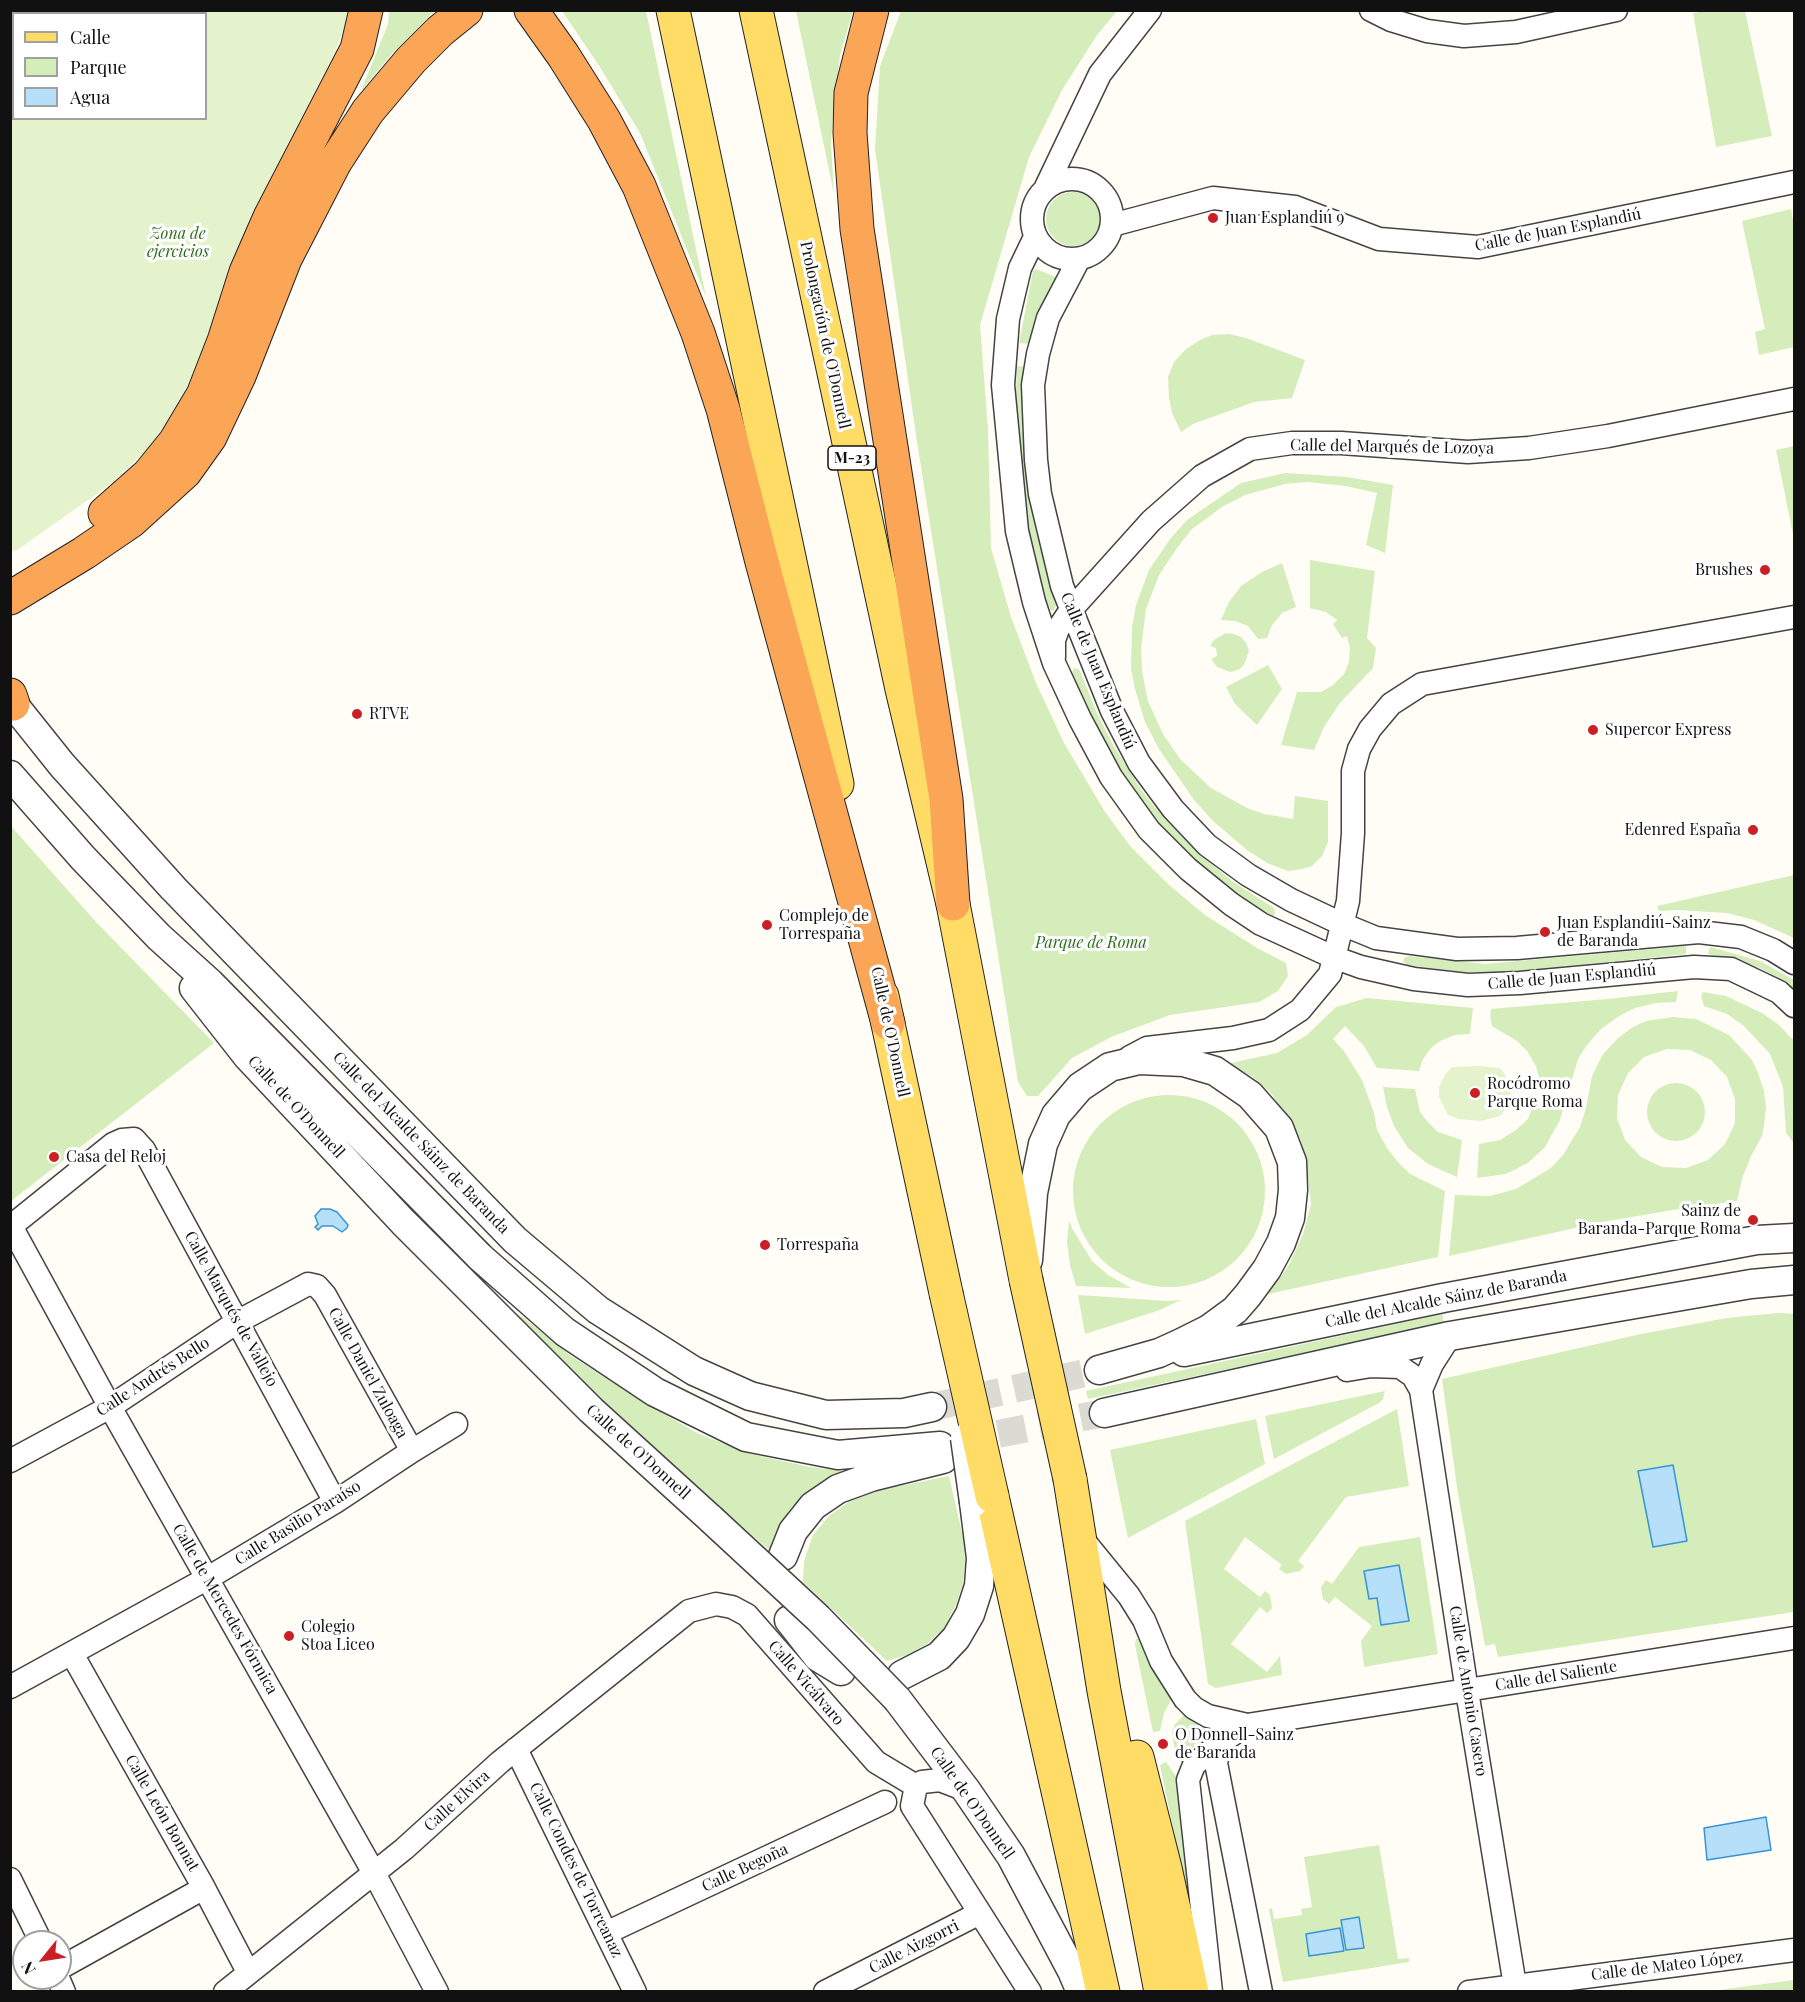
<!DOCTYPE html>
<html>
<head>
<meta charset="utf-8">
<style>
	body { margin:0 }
	#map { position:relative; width:1805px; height:2002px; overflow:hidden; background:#fffdf5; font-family:"Playfair Display",serif }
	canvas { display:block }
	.frame { position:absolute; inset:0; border:12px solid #111; pointer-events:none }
	.legend { position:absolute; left:12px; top:12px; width:195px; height:108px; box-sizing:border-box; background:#fff; border:2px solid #a0a0a0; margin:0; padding:8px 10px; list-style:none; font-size:18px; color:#111 }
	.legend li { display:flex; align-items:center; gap:12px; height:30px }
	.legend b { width:30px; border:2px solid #a0a0a0 }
	.north { position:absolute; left:12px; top:1930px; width:60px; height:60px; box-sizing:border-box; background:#fff; border:2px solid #a0a0a0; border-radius:50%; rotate:240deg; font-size:16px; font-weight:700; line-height:24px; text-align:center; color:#111 }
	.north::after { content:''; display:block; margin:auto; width:21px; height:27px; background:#ca2025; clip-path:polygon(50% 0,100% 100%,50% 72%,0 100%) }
</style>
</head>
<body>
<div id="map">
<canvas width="1805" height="2002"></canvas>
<div class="frame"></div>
<ul class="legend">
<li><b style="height:8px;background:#fedc65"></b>Calle</li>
<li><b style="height:16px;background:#d4edbb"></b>Parque</li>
<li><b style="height:16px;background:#b6dff9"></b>Agua</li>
</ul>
<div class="north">N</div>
</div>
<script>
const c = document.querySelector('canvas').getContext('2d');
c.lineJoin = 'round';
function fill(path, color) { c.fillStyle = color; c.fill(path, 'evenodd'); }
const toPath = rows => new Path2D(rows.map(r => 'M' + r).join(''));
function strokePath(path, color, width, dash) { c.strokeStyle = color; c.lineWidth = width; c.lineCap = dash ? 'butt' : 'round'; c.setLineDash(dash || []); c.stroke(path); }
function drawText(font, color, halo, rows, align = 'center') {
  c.font = font + ' "Playfair Display",serif'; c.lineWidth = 6; c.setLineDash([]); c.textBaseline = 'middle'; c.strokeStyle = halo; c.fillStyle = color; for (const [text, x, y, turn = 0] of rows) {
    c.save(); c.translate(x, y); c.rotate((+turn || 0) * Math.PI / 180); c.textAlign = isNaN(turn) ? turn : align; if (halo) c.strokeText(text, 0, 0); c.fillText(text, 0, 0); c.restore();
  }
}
const green = toPath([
	[389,11,434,11,389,57,361,91,388,24],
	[562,11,646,11,706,297,640,133,598,64],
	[796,11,853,11,840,55,833,114,831,144,834,194],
	[901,11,1117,11,1097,35,1062,90,1029,157,980,325,988,430,991,548,1011,617,1036,683,1064,743,1105,812,1131,847,1169,885,1205,915,1257,948,1286,963,1288,976,1278,991,1259,1002,1170,1015,1111,1037,1072,1058,1038,1096,1027,1096,1018,1082,916,435,875,149,880,66],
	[1706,11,1745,11,1772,136,1716,147,1693,13],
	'1046 219a27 27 0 1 1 54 0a27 27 0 1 1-54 0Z',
	[1791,209,1794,227,1794,347,1759,355,1755,332,1765,329,1742,221],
	[1036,269,1058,278,1031,344,1019,343,1033,271],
	[1229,334,1246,338,1305,360,1292,398,1254,402,1193,424,1181,432,1172,413,1169,398,1168,377,1174,362,1186,349,1200,340,1212,335],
	[1017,366,1026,367,1023,409,1027,461,1035,527,1056,605,1054,610,1051,611,1044,598,1036,564,1028,527,1019,461,1015,413],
	[1794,446,1794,539,1776,450],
	[1285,473,1347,477,1393,485,1385,553,1366,545,1377,493,1346,486,1308,482,1285,484,1245,495,1222,507,1192,529,1177,548,1159,575,1146,609,1141,648,1142,671,1148,701,1163,734,1180,759,1211,788,1247,808,1264,814,1293,819,1295,796,1328,801,1328,842,1322,856,1312,866,1302,869,1288,871,1267,863,1247,850,1213,821,1194,800,1159,749,1145,722,1135,689,1131,669,1132,627,1136,605,1149,570,1170,539,1187,520,1241,483],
	[1310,560,1375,571,1367,638,1376,648,1373,668,1340,703,1324,727,1314,750,1281,745,1297,692,1321,692,1333,685,1344,674,1349,662,1350,648,1347,636,1342,638,1333,624,1337,620,1326,612,1310,608],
	[1282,563,1296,607,1282,613,1272,625,1267,638,1258,639,1248,626,1235,621,1221,620,1229,602,1241,586,1262,572],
	[1226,633,1234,634,1241,637,1246,643,1249,651,1244,665,1238,670,1230,672,1217,667,1211,659,1217,656,1216,648,1210,646,1214,640],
	[1268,665,1282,689,1257,725,1235,704,1226,687],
	[1074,668,1078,669,1080,671,1096,711,1112,743,1140,788,1153,805,1196,851,1232,881,1274,908,1275,915,1273,916,1253,904,1214,877,1180,847,1159,823,1139,798,1104,744,1072,673],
	[10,825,97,923,214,1043,11,1201],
	[1794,875,1794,938,1754,920,1727,913,1679,910,1659,911,1657,906],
	[1686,946,1686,954,1510,972,1466,972,1437,969,1407,965,1403,961,1404,958,1408,956,1485,964],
	[1710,947,1760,961,1794,980,1794,990,1784,981,1760,968,1708,954],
	[1678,991,1676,1002,1656,1003,1635,1008,1619,1016,1600,1030,1586,1046,1578,1059,1569,1089,1541,1085,1536,1066,1527,1051,1517,1041,1492,1026,1490,1016,1491,1009,1608,999],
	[1703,992,1726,996,1762,1013,1779,1025,1794,1041,1794,1143,1786,1133,1783,1087,1770,1054,1744,1026,1727,1014,1704,1006,1701,996],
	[1367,998,1473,1008,1470,1034,1455,1035,1440,1041,1431,1048,1423,1059,1419,1071,1377,1068,1364,1046,1345,1026,1333,1039,1344,1051,1362,1080,1374,1113,1377,1130,1387,1148,1396,1160,1410,1174,1445,1191,1438,1257,1268,1294,1289,1265,1303,1234,1311,1204,1307,1167,1301,1140,1271,1093,1253,1077,1231,1065,1231,1063,1277,1053,1307,1035,1336,1007],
	[1673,1017,1696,1019,1729,1035,1752,1060,1758,1073,1764,1091,1766,1107,1764,1126,1762,1136,1751,1156,1742,1179,1737,1201,1673,1210,1602,1222,1449,1256,1455,1195,1490,1196,1516,1189,1551,1168,1563,1155,1580,1127,1586,1108,1592,1076,1603,1054,1618,1038,1633,1027,1646,1021],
	[1667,1049,1690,1050,1711,1060,1727,1077,1735,1099,1735,1123,1725,1144,1708,1160,1686,1168,1662,1167,1641,1157,1625,1140,1617,1118,1618,1095,1628,1073,1644,1057],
	'1647 1112a29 29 0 1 1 58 0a29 29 0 1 1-58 0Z',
	[1383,1087,1415,1089,1420,1112,1428,1122,1438,1132,1462,1140,1457,1177,1428,1164,1408,1148,1394,1126,1387,1107],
	'1073 1191a96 96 0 1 1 192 0a96 96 0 1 1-192 0Z',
	[1534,1103,1564,1106,1560,1120,1545,1147,1528,1163,1506,1174,1477,1178,1479,1144,1500,1140,1516,1130,1528,1119],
	[1069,1221,1073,1230,1092,1261,1108,1275,1131,1288,1076,1286,1070,1265,1067,1242],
	[1078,1295,1167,1301,1181,1300,1157,1311,1085,1334],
	[507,1309,524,1318,571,1356,648,1405,697,1433,750,1454,810,1467,852,1472,831,1478,808,1492,790,1509,777,1530,769,1550,641,1437],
	[1778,1313,1794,1314,1794,1612,1498,1657,1495,1644,1485,1646,1458,1494,1442,1379,1641,1334,1727,1318],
	[1442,1314,1444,1323,1088,1399,1086,1391],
	[1385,1391,1383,1399,1379,1403,1274,1459,1265,1416],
	[1397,1409,1409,1486,1346,1497,1298,1561,1304,1566,1300,1571,1286,1574,1279,1569,1282,1565,1245,1537,1224,1569,1260,1597,1265,1591,1270,1595,1272,1608,1267,1613,1260,1607,1231,1644,1267,1672,1280,1656,1282,1675,1216,1688,1208,1684,1185,1521],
	[1256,1419,1265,1464,1128,1538,1110,1450],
	[949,1476,963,1537,965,1562,963,1583,956,1605,944,1628,927,1644,907,1655,887,1661,803,1582,804,1561,813,1535,829,1516,850,1501,881,1490],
	[1420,1537,1438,1654,1364,1667,1361,1641,1372,1626,1335,1597,1329,1604,1323,1599,1321,1587,1326,1580,1332,1584,1359,1547],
	[1140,1638,1172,1698,1164,1713,1160,1731,1153,1732,1135,1645,1136,1639],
	[1186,1713,1193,1720,1212,1732,1212,1735,1195,1745,1183,1763,1176,1758,1172,1732,1175,1724],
	[1166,1762,1180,1782,1194,1895,1187,1896,1160,1765],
	[1379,1845,1398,1959,1409,1958,1409,1962,1283,1982,1269,1909,1272,1908,1274,1919,1302,1915,1301,1909,1312,1907,1304,1857],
	[1794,1980,1794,1991,1711,1991]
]);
const pitch = toPath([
	[10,11,350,11,335,52,251,215,192,378,174,410,152,445,108,486,17,550,11,551],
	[14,14,206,14,206,118,14,118],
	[1479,1066,1500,1068,1504,1073,1511,1090,1507,1108,1500,1116,1481,1121,1459,1119,1448,1115,1439,1097,1439,1087,1446,1073,1452,1067]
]);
const water = toPath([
	[321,1209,330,1209,337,1212,348,1225,347,1228,342,1232,333,1226,322,1226,318,1230,315,1227,318,1224,315,1216,321,1209],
	[1673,1465,1687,1541,1653,1547,1638,1471,1673,1465],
	[1399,1565,1409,1621,1381,1625,1377,1598,1369,1599,1364,1571,1399,1565],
	[1766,1817,1771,1850,1707,1860,1704,1828,1766,1817],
	[1359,1917,1364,1948,1346,1950,1341,1920,1359,1917],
	[1340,1928,1344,1951,1309,1956,1306,1934,1340,1928]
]);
const tertiaryTunnel = toPath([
	[932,1407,1099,1370],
	[957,1442,1104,1413]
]);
const minor = toPath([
	[1371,10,1391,20,1427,31,1464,36,1516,32,1616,10],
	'1032 219a40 40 0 1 1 80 0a40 40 0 1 1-80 0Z',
	[1046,187,1100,74,1150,10],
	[1112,225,1213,198,1295,207,1379,239,1478,247,1794,182],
	[1035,237,1020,268,1008,319,1003,385,1017,531,1034,602,1054,663,1080,719,1111,777,1149,830,1188,869,1231,904,1261,924,1333,957,1361,967,1414,979,1468,985,1520,983,1694,967,1731,969,1779,992,1794,1006],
	[1079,259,1048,318,1038,354,1033,385,1036,460,1040,494,1062,586,1112,711,1139,763,1173,809,1207,845,1248,875,1291,900,1342,924,1376,938,1457,949,1517,948,1699,932,1741,937,1773,950,1794,963],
	[1054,657,1054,640,1058,629,1070,611,1151,521,1202,476,1250,449,1292,443,1341,443,1468,452,1529,448,1608,436,1794,399],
	[1130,1057,1147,1048,1233,1038,1269,1030,1300,1010,1330,974,1348,901,1353,833,1353,771,1359,749,1370,729,1391,704,1422,684,1794,617],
	[11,1226,110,1407,374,1873,437,1992],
	[10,1227,113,1144,122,1140,134,1139,144,1150,335,1502],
	[1347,1370,1371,1366,1400,1367,1413,1376,1421,1390,1467,1691,1516,1992],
	[1421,1390,1432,1364,1450,1336],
	[10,1461,110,1407,237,1322,308,1284,317,1286,325,1295,412,1451],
	[1080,1536,1129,1596,1144,1620,1161,1661,1185,1699,1194,1708,1208,1716,1247,1725,1794,1638],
	[72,1654,204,1888,248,1972],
	[10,1687,208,1578,335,1502,412,1451,456,1424],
	[1221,1742,1216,1763,1261,1992],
	[516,1749,635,1992],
	[966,1790,940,1780,922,1782,916,1786,912,1806,1030,1992],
	[10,1879,41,1942],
	[606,1933,885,1802],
	[60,1968,204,1888],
	[58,1978,64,1992],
	[225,1992,404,1849,500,1762,689,1611,716,1604,732,1607,747,1615,876,1762,916,1786],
	[825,1992,970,1918],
	[1211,1992,1188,1780,1194,1765,1221,1742,1247,1725],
	[1469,1992,1794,1950]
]);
const tertiary = toPath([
	[10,700,62,765,173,888,515,1240,598,1310,694,1371,750,1396,826,1415,904,1413,932,1407],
	[10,775,83,858,159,937,210,983,480,1257,565,1332,655,1392,746,1437,838,1455,940,1446],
	[194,988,248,1057,403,1222,591,1410,711,1519],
	[1028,1260,1033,1193,1043,1144,1056,1115,1080,1087,1110,1067,1139,1060,1184,1062,1215,1071,1250,1095,1279,1128,1292,1162,1293,1190,1290,1218,1281,1243,1267,1269,1248,1295,1235,1310,1209,1329,1181,1343,1159,1353,1099,1370],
	[1184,1352,1443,1298,1757,1240,1794,1238],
	[1104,1413,1450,1336,1751,1284,1794,1280],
	[783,1556,793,1531,813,1506,838,1489,871,1477,943,1459],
	[789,1620,818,1657,841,1671],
	[902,1675,939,1656,956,1638,970,1614,979,1586,981,1558,974,1502],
	[897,1699,966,1790,1011,1856,1072,1971,1081,1992]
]);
const primary = toPath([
	[673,10,837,784],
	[756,10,902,689,953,904,1026,1280],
	[882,996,946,1293],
	[1070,1479,1104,1691,1161,1992],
	[992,1496,1103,1992],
	[1137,1757,1165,1868,1192,1992]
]);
const motorway = toPath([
	[531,10,563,55,604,120,639,186,698,333,723,409,762,562,888,1023],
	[872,10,851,93,850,133,857,229,946,799,953,904],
	[105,513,149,474,175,442,203,395,224,341,246,272,270,217,357,49,366,10],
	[10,598,84,553,131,521,185,472,210,437,239,376,285,259,335,162,368,111,411,60,440,31,466,10],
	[10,695,13,704]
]);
const tertiaryBridge = toPath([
	[965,1438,974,1502],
	[711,1519,818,1618,897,1699]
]);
const primaryBridge = toPath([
	[1026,1280,1070,1479],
	[946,1293,992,1496]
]);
const markers = [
	[1213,218,6,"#ca2025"],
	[1765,570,6,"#ca2025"],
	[357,714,6,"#ca2025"],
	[1593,730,6,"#ca2025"],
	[1753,830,6,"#ca2025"],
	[767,925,6,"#ca2025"],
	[1545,932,6,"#ca2025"],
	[1475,1093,6,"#ca2025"],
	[54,1157,6,"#ca2025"],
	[1753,1220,6,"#ca2025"],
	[765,1245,6,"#ca2025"],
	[289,1636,6,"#ca2025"],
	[1163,1744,6,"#ca2025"]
];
const shields = [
	[852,458,48]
];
const shieldNames = [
	["M-23",852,458]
];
const poiNames = [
	["Juan Esplandiú 9",1225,218],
	["Brushes",1753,570,"right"],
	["RTVE",369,714],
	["Supercor Express",1605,730],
	["Edenred España",1741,830,"right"],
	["Complejo de",779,916],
	["Torrespaña",779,934],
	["Juan Esplandiú-Sainz",1557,923],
	["de Baranda",1557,941],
	["Rocódromo",1487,1084],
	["Parque Roma",1487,1102],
	["Casa del Reloj",66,1157],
	["Sainz de",1741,1211,"right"],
	["Baranda-Parque Roma",1741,1229,"right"],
	["Torrespaña",777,1245],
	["Colegio",301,1627],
	["Stoa Liceo",301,1645],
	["O Donnell-Sainz",1175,1735],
	["de Baranda",1175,1753]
];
const streetNames = [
	["Calle de Juan Esplandiú",1558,230,-11],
	["Prolongación de O'Donnell",825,335,78],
	["Calle del Marqués de Lozoya",1392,447,1],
	["Calle de Juan Esplandiú",1098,671,67],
	["Calle de Juan Esplandiú",1572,977,-5],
	["Calle de O'Donnell",890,1032,78],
	["Calle de O'Donnell",296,1107,47],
	["Calle del Alcalde Sáinz de Baranda",421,1143,46],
	["Calle del Alcalde Sáinz de Baranda",1446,1299,-11],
	["Calle Marqués de Vallejo",231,1309,61],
	["Calle Daniel Zuloaga",368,1373,61],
	["Calle Andrés Bello",153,1377,-33],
	["Calle de O'Donnell",638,1452,42],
	["Calle Basilio Paraíso",298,1523,-32],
	["Calle de Mercedes Fórmica",225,1609,60],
	["Calle del Saliente",1556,1676,-9],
	["Calle Vicálvaro",806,1683,49],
	["Calle de Antonio Casero",1468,1691,81],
	["Calle Elvira",457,1801,-42],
	["Calle de O'Donnell",972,1803,55],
	["Calle León Bonnat",162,1813,60],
	["Calle Begoña",745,1868,-25],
	["Calle Condes de Torreanaz",576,1870,64],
	["Calle Aizgorri",914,1947,-27],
	["Calle de Mateo López",1667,1966,-7]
];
const parkNames = [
	["Zona de",178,234],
	["ejercicios",178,252],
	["Parque de Roma",1091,943]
];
fill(green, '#d4edbb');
fill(pitch, '#e5f3cd');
fill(water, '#b6dff9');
strokePath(water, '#3994d4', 1.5);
strokePath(tertiaryTunnel, '#dbdad3', 28, [28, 14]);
strokePath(minor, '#444', 25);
strokePath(tertiary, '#444', 31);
strokePath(primary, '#222', 35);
strokePath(motorway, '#222', 35);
strokePath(minor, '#fff', 22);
strokePath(tertiary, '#fff', 28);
strokePath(primary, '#fedc65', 33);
strokePath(motorway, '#fba557', 33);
strokePath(tertiaryBridge, '#444', 31, []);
strokePath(primaryBridge, '#222', 35, []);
strokePath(tertiaryBridge, '#fff', 28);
strokePath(primaryBridge, '#fedc65', 33);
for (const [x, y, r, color] of markers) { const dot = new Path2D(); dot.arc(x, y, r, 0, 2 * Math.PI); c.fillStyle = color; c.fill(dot); strokePath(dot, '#fff', 2); }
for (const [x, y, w] of shields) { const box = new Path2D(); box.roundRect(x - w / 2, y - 12, w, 24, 4.5); c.fillStyle = '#fff'; c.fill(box); strokePath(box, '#111', 1.5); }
drawText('bold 15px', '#111', null, shieldNames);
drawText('16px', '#111', '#fff', poiNames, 'left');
drawText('16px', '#111', '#fff', streetNames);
drawText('italic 16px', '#2c6e1c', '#fff', parkNames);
</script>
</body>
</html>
